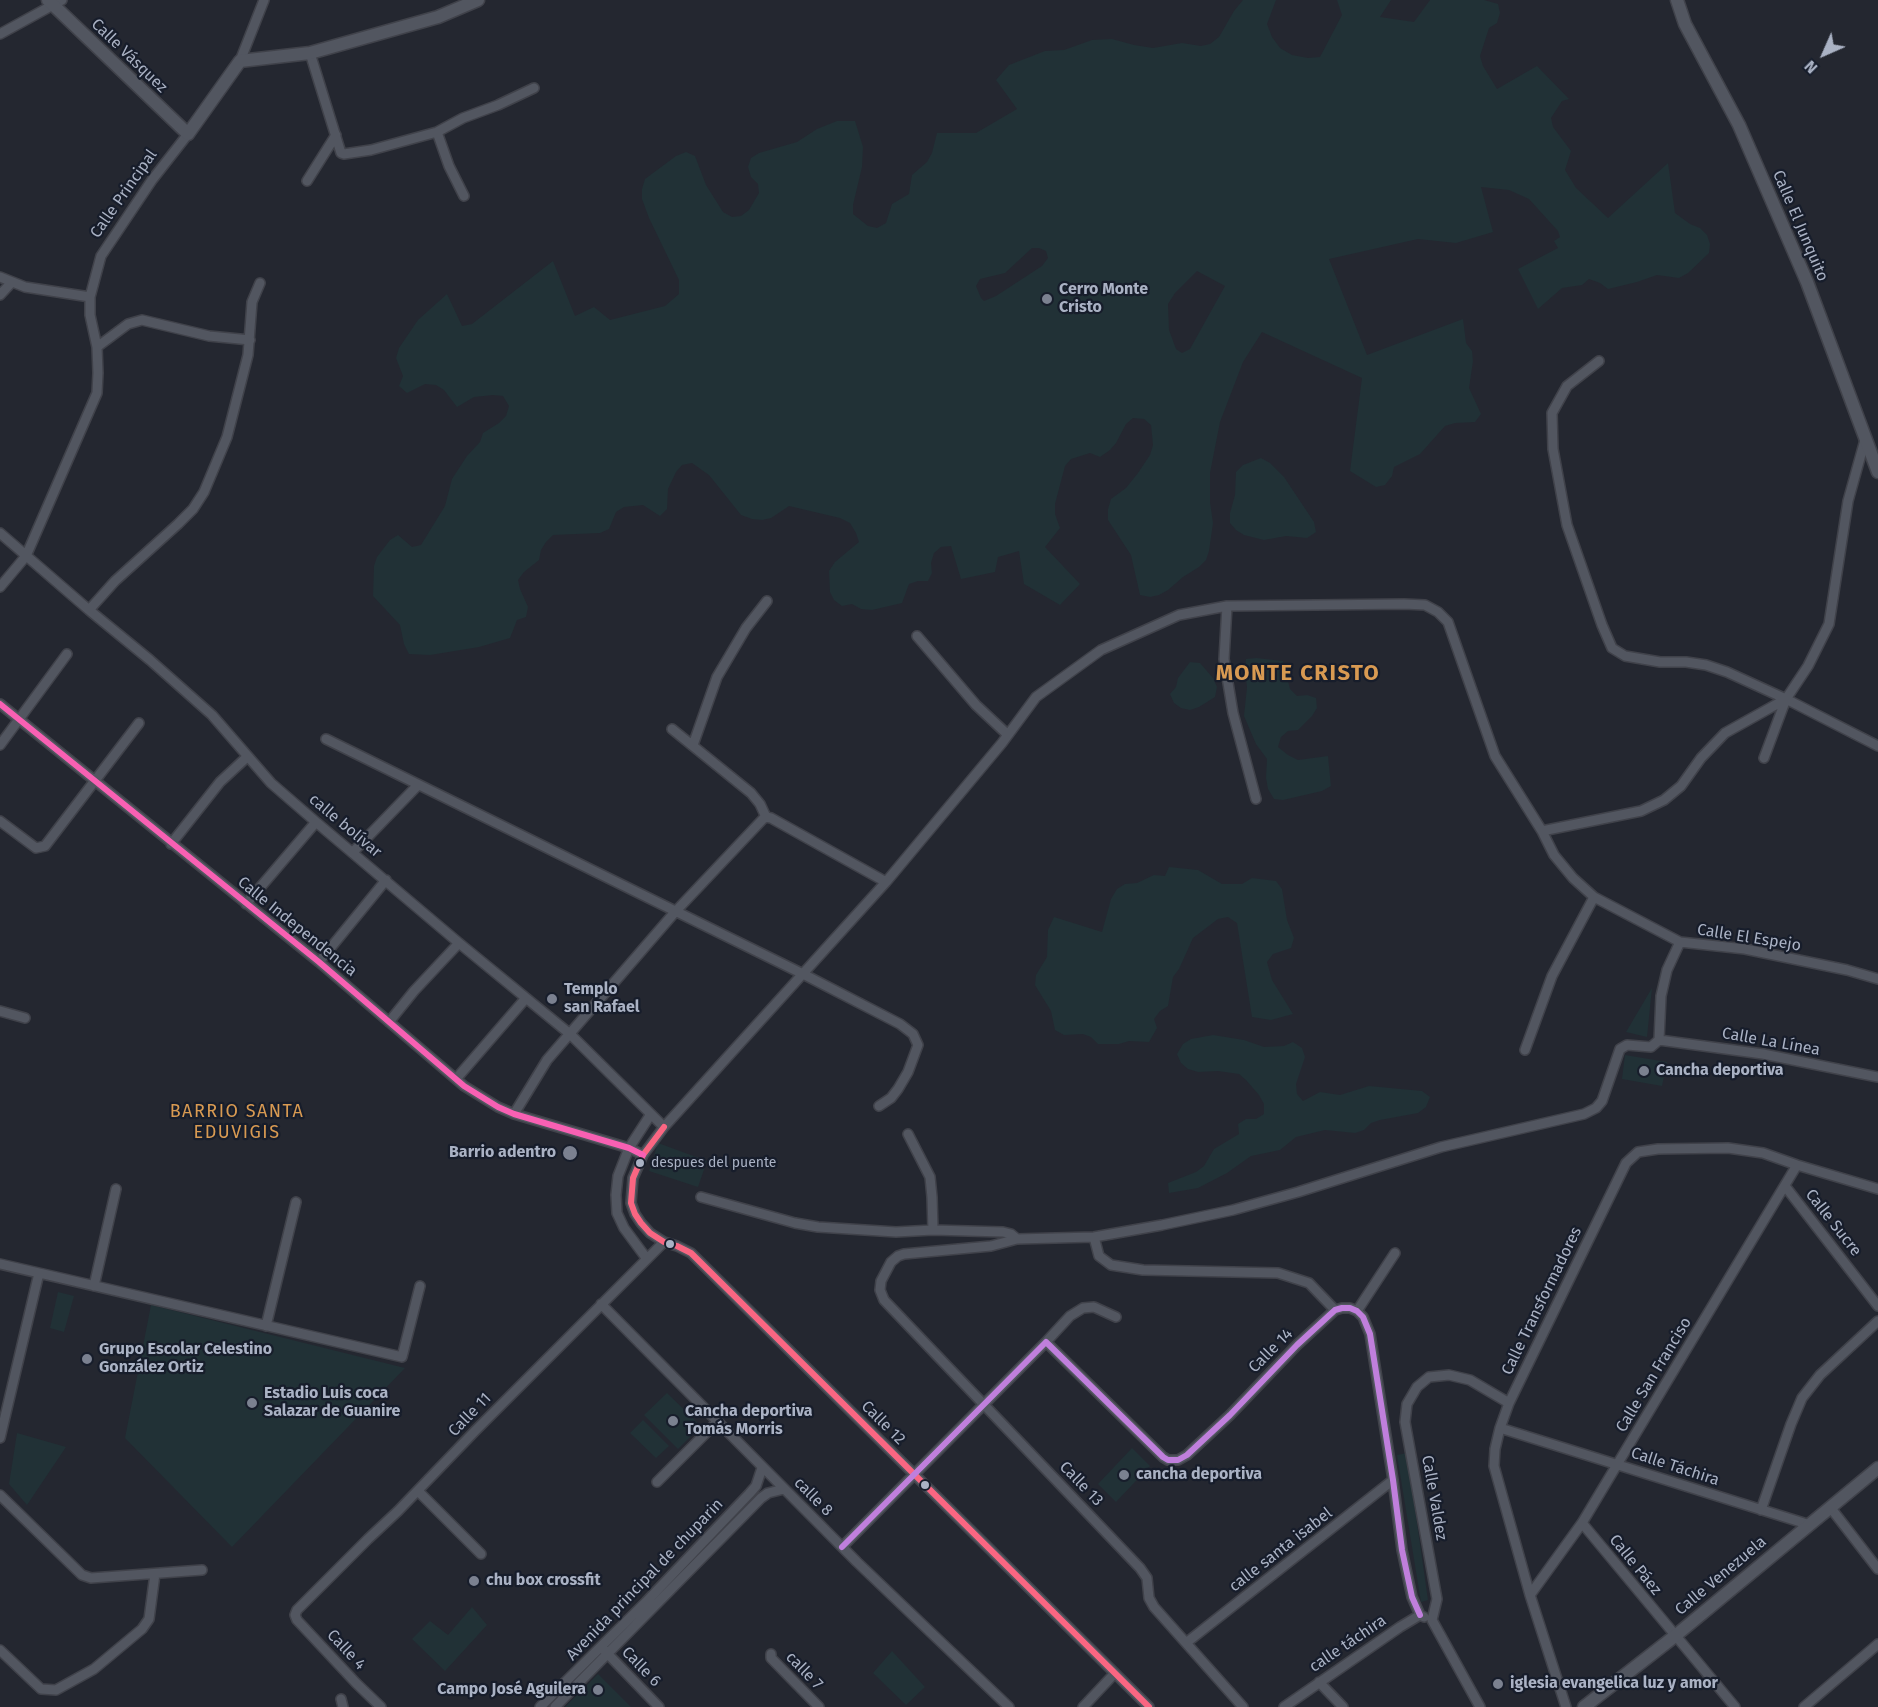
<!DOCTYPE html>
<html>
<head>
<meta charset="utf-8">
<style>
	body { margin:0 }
	#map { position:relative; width:1878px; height:1707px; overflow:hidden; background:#242730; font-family:"Fira Sans",sans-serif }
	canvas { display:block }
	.north { position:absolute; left:1794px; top:24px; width:60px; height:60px; -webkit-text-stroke:4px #171d2b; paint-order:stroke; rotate:225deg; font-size:16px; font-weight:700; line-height:24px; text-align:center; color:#aab2c4 }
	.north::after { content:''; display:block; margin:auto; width:21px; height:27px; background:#aab2c4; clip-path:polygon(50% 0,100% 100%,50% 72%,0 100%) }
</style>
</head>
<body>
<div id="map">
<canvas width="1878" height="1707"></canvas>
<div class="north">N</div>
</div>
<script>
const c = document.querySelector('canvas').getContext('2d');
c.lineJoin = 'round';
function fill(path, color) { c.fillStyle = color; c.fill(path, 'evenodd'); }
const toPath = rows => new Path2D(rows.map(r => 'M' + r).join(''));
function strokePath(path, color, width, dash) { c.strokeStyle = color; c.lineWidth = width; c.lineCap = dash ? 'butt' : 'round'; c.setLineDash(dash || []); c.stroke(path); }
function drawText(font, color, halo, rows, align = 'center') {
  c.font = font + ' "Fira Sans",sans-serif'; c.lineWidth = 4.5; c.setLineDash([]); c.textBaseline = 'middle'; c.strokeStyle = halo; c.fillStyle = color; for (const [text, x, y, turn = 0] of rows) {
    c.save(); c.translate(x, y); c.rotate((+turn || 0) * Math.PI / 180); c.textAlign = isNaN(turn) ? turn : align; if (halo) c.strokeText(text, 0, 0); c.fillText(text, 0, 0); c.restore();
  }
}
const green = toPath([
	[1243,0,1276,0,1267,24,1272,37,1280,48,1292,55,1308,58,1320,57,1342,15,1337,0,1391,0,1380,17,1414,22,1430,0,1484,0,1498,4,1500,13,1497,23,1489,28,1480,56,1483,66,1497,89,1537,66,1569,99,1562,101,1551,118,1553,127,1571,151,1565,170,1576,188,1608,218,1668,163,1675,213,1690,224,1700,228,1707,235,1710,244,1709,253,1688,273,1679,278,1657,275,1637,282,1608,289,1600,283,1589,279,1582,285,1562,288,1538,309,1518,269,1558,248,1554,241,1560,237,1558,231,1529,199,1509,190,1481,187,1493,232,1456,243,1418,239,1329,259,1367,355,1463,319,1466,343,1472,351,1473,361,1469,388,1481,414,1475,422,1455,423,1445,426,1420,454,1394,467,1392,476,1385,485,1376,487,1350,471,1362,378,1262,332,1243,362,1220,422,1210,473,1210,502,1213,523,1209,551,1206,560,1199,567,1183,577,1168,590,1159,595,1150,597,1140,595,1131,555,1108,520,1108,509,1111,499,1126,488,1138,473,1150,455,1153,445,1151,425,1144,419,1133,418,1126,424,1116,443,1110,450,1100,457,1090,453,1071,459,1065,466,1055,504,1055,514,1060,528,1045,547,1080,584,1060,605,1024,584,1019,551,998,557,995,572,961,579,951,546,941,547,934,553,931,563,932,573,928,581,918,581,909,584,902,603,872,610,861,609,852,604,842,606,834,600,830,592,829,571,835,562,859,542,856,533,850,523,840,518,789,506,771,518,762,520,752,519,741,515,709,475,692,463,682,465,676,472,668,489,667,509,660,516,643,505,624,507,616,512,609,529,600,533,553,535,546,542,541,550,539,560,524,572,518,580,520,589,528,607,526,617,517,620,510,638,479,647,430,655,409,654,404,644,400,625,373,596,374,566,377,557,390,540,398,535,412,547,421,545,445,506,452,479,467,456,480,442,483,433,499,423,506,416,509,406,503,396,493,395,474,397,457,407,444,390,436,385,425,384,407,393,399,386,403,376,396,358,399,348,418,320,447,294,462,326,472,324,553,261,575,316,594,307,610,320,665,306,679,294,679,280,649,218,642,199,642,189,645,179,676,156,686,152,695,156,706,185,723,212,732,217,741,216,749,210,759,193,758,184,751,177,748,167,751,158,759,153,797,142,817,129,837,121,855,121,863,147,862,167,853,205,853,214,868,226,877,228,886,223,892,204,909,194,912,175,927,162,932,153,937,133,976,133,1017,109,996,80,1009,65,1045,51,1064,50,1092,40,1112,39,1134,45,1153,48,1182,43,1201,46,1210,44,1219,37,1234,11],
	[1032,248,1039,248,1046,251,1048,258,1042,266,996,296,984,301,981,298,976,286,980,279,1005,273],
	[1197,271,1225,286,1190,349,1182,353,1176,349,1169,330,1168,304,1175,293],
	[1261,458,1270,463,1284,477,1314,522,1316,532,1307,538,1286,536,1264,540,1244,535,1236,530,1230,523,1230,513,1235,495,1236,472,1243,465],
	[1256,658,1283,661,1290,689,1297,696,1307,695,1316,698,1317,708,1312,716,1298,730,1288,731,1281,737,1278,747,1288,755,1298,760,1328,756,1331,786,1322,791,1283,800,1274,799,1268,789,1266,778,1267,759,1256,744,1244,716,1247,687,1245,669,1246,659],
	[1190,662,1200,663,1213,678,1217,687,1215,697,1199,707,1190,710,1181,708,1174,703,1170,694,1176,687,1178,678],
	[1169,867,1198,870,1222,884,1242,884,1252,878,1276,881,1282,889,1287,920,1294,938,1291,948,1273,954,1267,962,1272,980,1293,1014,1271,1020,1252,1017,1237,923,1228,917,1218,919,1193,938,1179,969,1173,977,1168,1006,1160,1011,1154,1019,1157,1028,1149,1042,1129,1041,1119,1044,1098,1044,1091,1037,1083,1034,1064,1035,1055,1030,1051,1011,1035,985,1036,975,1047,957,1048,930,1054,917,1102,932,1111,899,1117,889,1125,884,1137,883,1154,875,1165,876],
	[1652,988,1647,1037,1626,1032],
	[1213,1035,1244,1040,1264,1047,1284,1046,1293,1042,1302,1048,1305,1057,1296,1084,1297,1094,1303,1101,1320,1092,1340,1095,1369,1086,1422,1091,1430,1097,1426,1107,1418,1113,1380,1120,1371,1123,1364,1130,1355,1133,1325,1130,1296,1137,1280,1150,1251,1156,1227,1173,1198,1188,1169,1193,1168,1183,1196,1172,1204,1166,1214,1149,1239,1134,1238,1124,1246,1119,1256,1119,1264,1114,1264,1104,1259,1095,1246,1080,1239,1074,1218,1071,1198,1072,1188,1069,1181,1063,1177,1054,1183,1044,1191,1039],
	[1625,1055,1667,1062,1662,1086,1622,1079],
	[658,1143,707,1161,698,1187,649,1171],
	[58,1292,74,1296,64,1332,50,1328],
	[151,1305,405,1368,232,1547,125,1438],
	[667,1393,701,1426,678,1449,644,1415],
	[643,1420,669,1446,656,1458,630,1433],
	[17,1433,66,1447,27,1505,9,1484],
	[1132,1448,1150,1466,1116,1502,1098,1484],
	[1407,1453,1428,1600,1421,1602,1397,1455],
	[472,1607,487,1625,445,1671,412,1639,430,1621,448,1635],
	[892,1651,925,1687,906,1705,873,1673],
	[598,1674,631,1707,565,1707]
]);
const minor = toPath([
	[0,34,62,0],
	[310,53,341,153,344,154,371,150,437,132,463,118,498,105,534,88],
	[240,61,264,0],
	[437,132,449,166,464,196],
	[307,181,336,135],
	[0,277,25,287,90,297],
	[0,295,12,282],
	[97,347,128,324,142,320,209,336,250,340],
	[1599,361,1567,386,1552,413,1553,449,1567,525,1602,625,1612,648,1625,656,1660,662,1686,662,1706,665,1727,672,1786,699,1878,746],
	[0,533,89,610,150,660,212,715,271,783,316,822,459,943,570,1034,664,1127,886,882,1002,743,1036,697,1101,650,1179,615,1227,606,1404,604,1425,605,1438,612,1448,622,1495,756,1542,831,1554,855,1573,878,1594,897,1680,942],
	[0,587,26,556,97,393,98,373,97,347,90,315,90,297,101,256,152,180,188,134],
	[1227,606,1224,659,1233,713,1256,799],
	[89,610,115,581,178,524,193,509,204,492,227,437,248,355,252,302,260,283],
	[917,636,976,705,1008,735],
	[0,704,319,962,464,1086,498,1107,514,1114,629,1148,643,1155],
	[672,729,751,793,760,804,766,817],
	[326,739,803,974,900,1024,913,1034,918,1045,908,1072,898,1089,891,1098,879,1106],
	[0,745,67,654],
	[693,745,717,677,746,628,767,601],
	[1764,758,1786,699],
	[0,821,36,848,45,846,139,723],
	[1542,831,1641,811,1664,800,1681,786,1701,758,1725,733,1786,699,1808,666,1829,624,1848,501,1865,440],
	[171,844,220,782,247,757],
	[353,852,418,785],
	[246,904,316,822],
	[319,962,386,880],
	[0,1011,25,1018],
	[389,1022,414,991,459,943],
	[1659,1040,1661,996,1667,970,1680,942,1745,949,1847,970,1878,979],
	[1659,1040,1763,1054,1878,1077],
	[1525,1050,1552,976,1594,897],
	[456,1079,526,998],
	[514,1114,547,1060,675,912,763,819,766,817,771,818,886,882],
	[664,1127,643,1155,633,1178,631,1203,635,1214,641,1223,650,1233,664,1242,677,1246,691,1253,1149,1707],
	[908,1134,930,1177,932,1197,933,1230],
	[1785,1186,1878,1306],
	[701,1197,795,1223,818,1227,896,1232,933,1230,1003,1232,1011,1234,1017,1239],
	[1094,1237,1099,1256,1111,1265,1143,1270,1278,1273,1309,1283,1335,1310],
	[647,1259,624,1228,617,1213,616,1195,618,1176,629,1148,651,1114],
	[0,1264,402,1357,420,1286],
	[94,1286,116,1189],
	[601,1304,857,1562,1009,1707],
	[1357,1311,1395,1253],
	[266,1326,296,1202],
	[1046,1342,1070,1316,1083,1308,1094,1307,1116,1317],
	[1500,1428,1807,1524],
	[0,1438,39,1273],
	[657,1482,717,1422],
	[418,1491,481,1554],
	[0,1495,82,1575,91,1578,202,1570],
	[1830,1507,1878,1569],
	[1761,1510,1791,1424,1802,1398,1820,1375,1878,1321],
	[1582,1523,1735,1707],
	[842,1547,1046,1342,1163,1457,1168,1460,1178,1460,1187,1455,1230,1415,1297,1345,1335,1310,1342,1308,1350,1308,1357,1311,1363,1317,1370,1334,1393,1480,1402,1550,1412,1597,1420,1615],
	[1530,1595,1582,1523,1797,1165],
	[1186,1643,1393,1480],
	[0,1650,41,1689,56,1690,94,1669,142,1629,149,1619,155,1574],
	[604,1650,659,1707],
	[771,1654,771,1658,819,1707],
	[1319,1682,1343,1707],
	[341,1699,343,1707],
	[381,1707,356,1683,297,1620,295,1615,297,1610,368,1539,398,1511,475,1431,664,1242],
	[540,1707,646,1602,749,1494,756,1486,762,1468],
	[555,1707,761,1498,768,1493,784,1489],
	[1083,1707,1115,1673],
	[1243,1707,1154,1607,1149,1598,1147,1578,1140,1568,884,1300,880,1290,881,1281,891,1262,898,1256,904,1254,991,1246,1017,1239,1094,1237,1162,1225,1233,1210,1298,1192,1441,1147,1584,1114,1596,1108,1602,1101,1620,1049,1627,1045,1651,1047,1659,1040],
	[1284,1707,1400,1627,1420,1615,1424,1617],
	[1480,1707,1432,1620,1437,1599,1405,1422,1407,1404,1417,1387,1429,1377,1449,1375,1470,1380,1509,1403],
	[1566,1707,1530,1595,1494,1466,1495,1449,1500,1428,1509,1403,1626,1163,1638,1152,1658,1149,1728,1148,1763,1153,1797,1165,1878,1189],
	[1804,1707,1878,1644]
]);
const tertiary = toPath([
	[48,0,188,134,240,61,310,53,438,17,478,0],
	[1677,0,1685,24,1739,125,1807,282,1878,472],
	[1584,1707,1675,1636,1878,1468]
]);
const bus1 = toPath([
	[664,1127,643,1155,633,1178,631,1203,635,1214,641,1223,650,1233,664,1242,677,1246,691,1253,1149,1707]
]);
const bus2 = toPath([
	[0,704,319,962,464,1086,498,1107,514,1114,629,1148,643,1155]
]);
const bus3 = toPath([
	[842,1547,1046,1342,1163,1457,1168,1460,1178,1460,1187,1455,1230,1415,1297,1345,1335,1310,1342,1308,1350,1308,1357,1311,1363,1317,1370,1334,1393,1480,1402,1550,1412,1597,1420,1615]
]);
const markers = [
	[1047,299,6,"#7b8190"],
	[552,999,6,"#7b8190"],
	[1644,1071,6,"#7b8190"],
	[570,1153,8,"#7b8190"],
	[640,1163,5,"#aab2c4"],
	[670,1244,5,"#aab2c4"],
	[87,1359,6,"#7b8190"],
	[252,1403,6,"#7b8190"],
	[673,1421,6,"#7b8190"],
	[1124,1475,6,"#7b8190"],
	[925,1485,5,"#aab2c4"],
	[474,1581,6,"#7b8190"],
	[1498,1684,6,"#7b8190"],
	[598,1690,6,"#7b8190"]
];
const busNames = [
	["despues del puente",651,1163]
];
const streetNames = [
	["Calle Vásquez",129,56,44],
	["Calle Principal",124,194,-55],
	["Calle El Junquito",1800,226,67],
	["calle bolívar",345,826,40],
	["Calle Independencia",297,927,39],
	["Calle El Espejo",1749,938,9],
	["Calle La Línea",1771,1042,10],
	["Calle Sucre",1833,1223,52],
	["Calle Transformadores",1542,1301,-64],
	["Calle 14",1271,1351,-45],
	["Calle San Franciso",1654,1375,-59],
	["Calle 11",470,1415,-46],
	["Calle 12",883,1423,45],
	["Calle Táchira",1675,1467,18],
	["Calle 13",1081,1484,46],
	["calle 8",813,1497,45],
	["Calle Valdez",1434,1498,80],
	["calle santa isabel",1281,1550,-38],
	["Calle Páez",1635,1565,51],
	["Calle Venezuela",1721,1576,-40],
	["Avenida principal de chuparin",645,1580,-46],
	["calle táchira",1348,1644,-34],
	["Calle 4",346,1650,47],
	["Calle 6",641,1667,46],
	["calle 7",804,1671,46]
];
const poiNames = [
	["Cerro Monte",1059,290],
	["Cristo",1059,308],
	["Templo",564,990],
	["san Rafael",564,1008],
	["Cancha deportiva",1656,1071],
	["Barrio adentro",556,1153,"right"],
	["Grupo Escolar Celestino",99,1350],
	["González Ortiz",99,1368],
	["Estadio Luis coca",264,1394],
	["Salazar de Guanire",264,1412],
	["Cancha deportiva",685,1412],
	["Tomás Morris",685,1430],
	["cancha deportiva",1136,1475],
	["chu box crossfit",486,1581],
	["iglesia evangelica luz y amor",1510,1684],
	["Campo José Aguilera",586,1690,"right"]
];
const neighbourhoodNames = [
	["BARRIO SANTA",237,1112],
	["EDUVIGIS",237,1133]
];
const districtNames = [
	["MONTE CRISTO",1298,674]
];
fill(green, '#213136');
strokePath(minor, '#40424a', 12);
strokePath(tertiary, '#40424a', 15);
strokePath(minor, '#525660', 9);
strokePath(tertiary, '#525660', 12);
strokePath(bus1, '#fa6682', 6);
strokePath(bus2, '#f860b3', 6);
strokePath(bus3, '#c07fdc', 6);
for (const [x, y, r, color] of markers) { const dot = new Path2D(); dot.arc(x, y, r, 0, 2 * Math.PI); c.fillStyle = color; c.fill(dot); strokePath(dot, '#171d2b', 2); }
drawText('14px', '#aab2c4', '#171d2b', busNames, 'left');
drawText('16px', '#aab2c4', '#171d2b', streetNames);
drawText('bold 16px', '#aab2c4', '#171d2b', poiNames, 'left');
c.letterSpacing = '1.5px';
drawText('18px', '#d89a52', '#171d2b', neighbourhoodNames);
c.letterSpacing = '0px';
c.letterSpacing = '1.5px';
drawText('bold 22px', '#d89a52', '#171d2b', districtNames);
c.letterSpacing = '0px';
</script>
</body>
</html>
